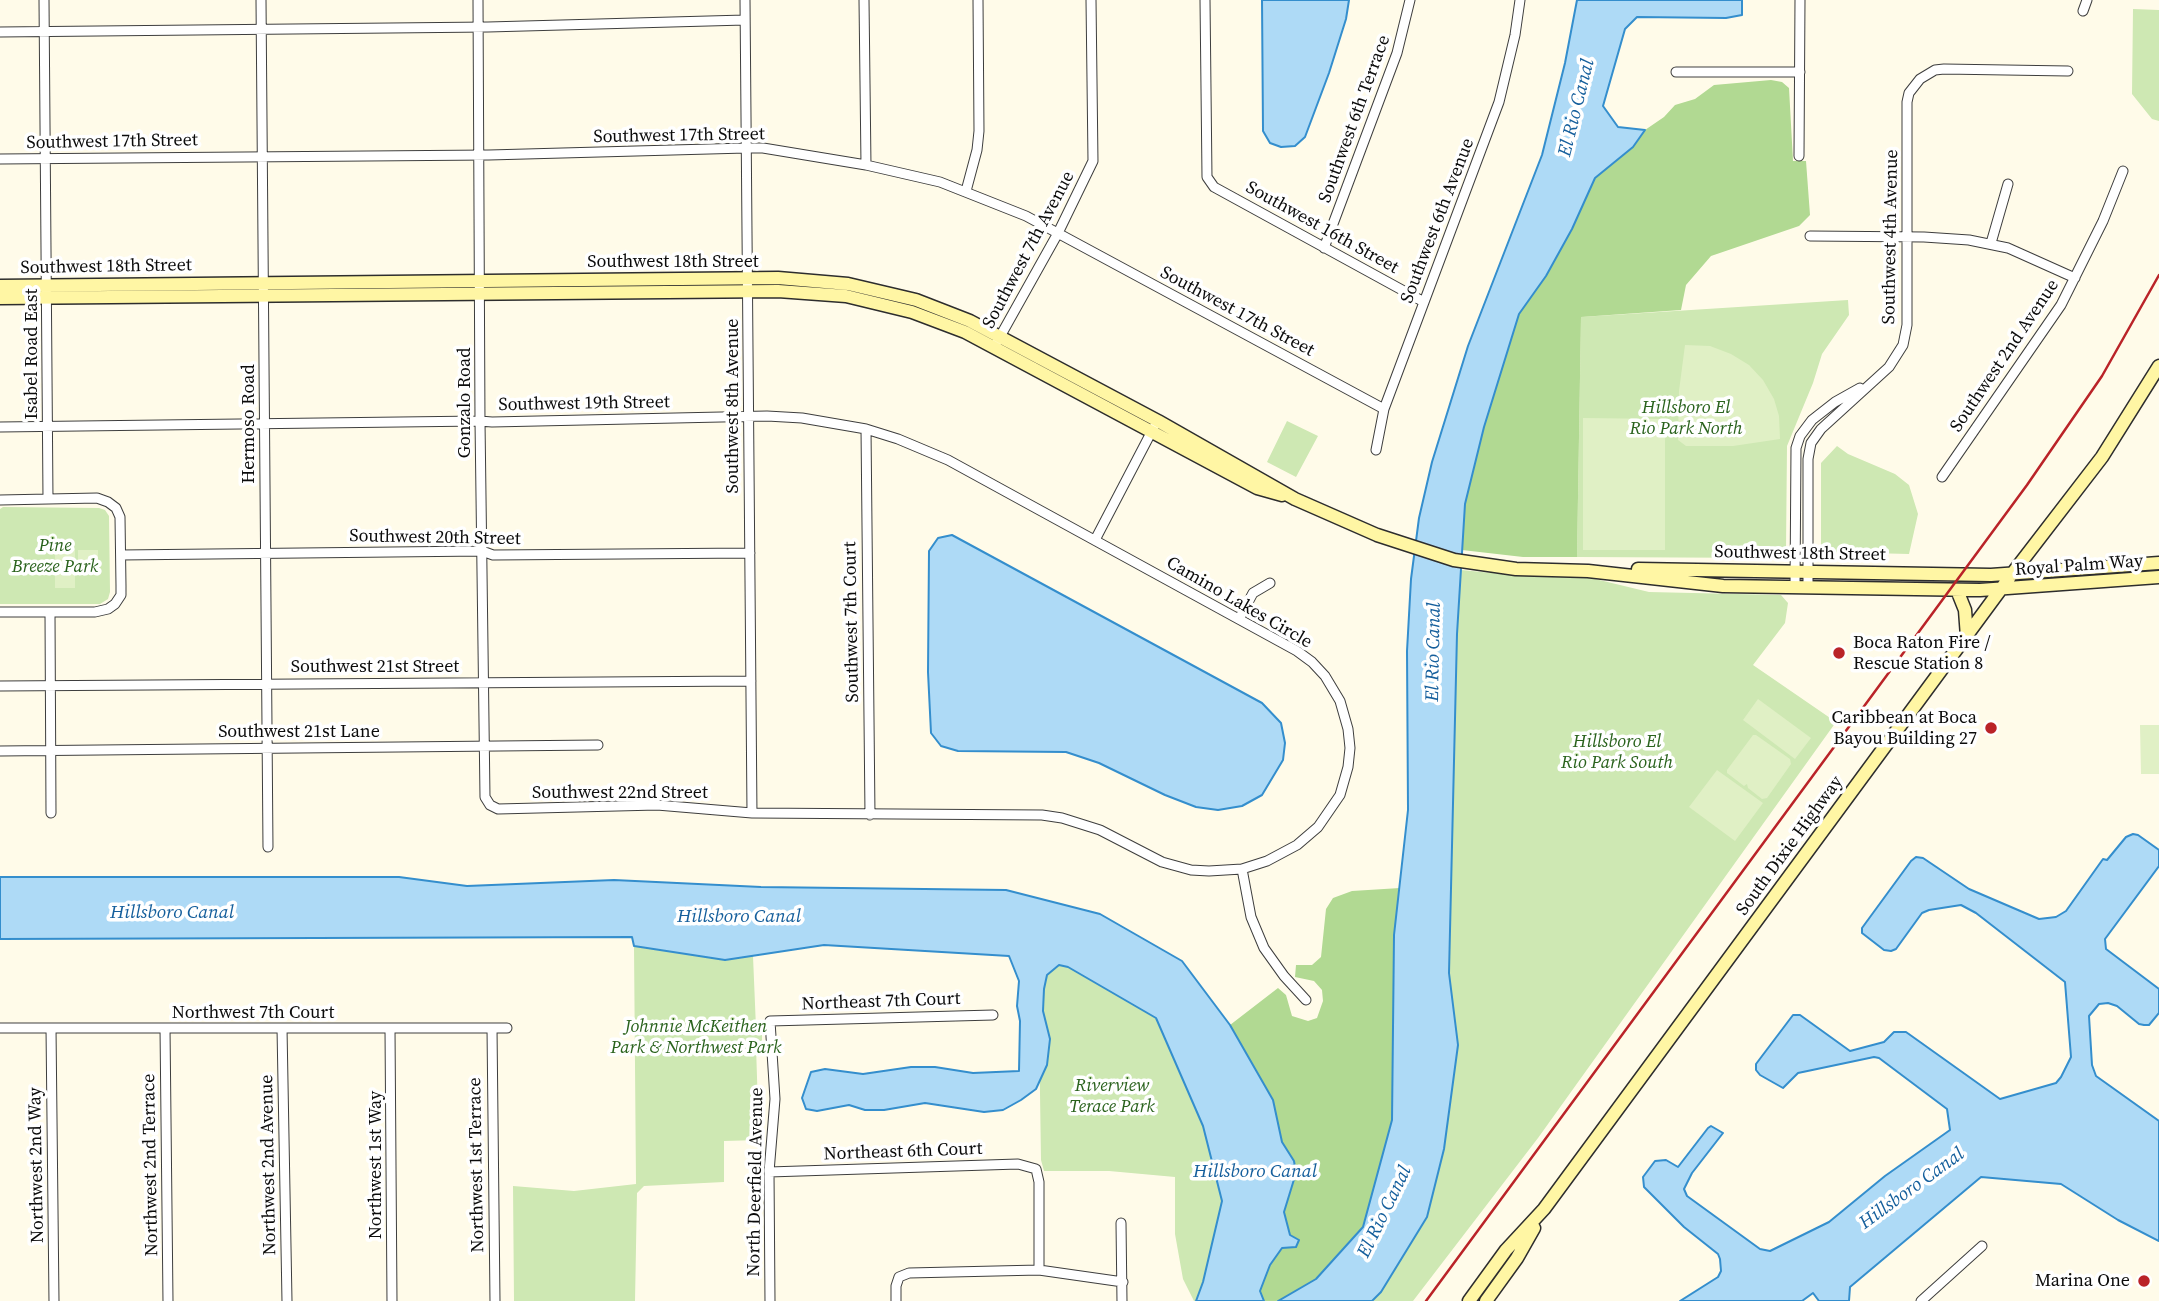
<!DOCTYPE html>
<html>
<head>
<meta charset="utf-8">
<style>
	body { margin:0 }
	canvas { display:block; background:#fffbe9 }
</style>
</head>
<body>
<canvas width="2159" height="1301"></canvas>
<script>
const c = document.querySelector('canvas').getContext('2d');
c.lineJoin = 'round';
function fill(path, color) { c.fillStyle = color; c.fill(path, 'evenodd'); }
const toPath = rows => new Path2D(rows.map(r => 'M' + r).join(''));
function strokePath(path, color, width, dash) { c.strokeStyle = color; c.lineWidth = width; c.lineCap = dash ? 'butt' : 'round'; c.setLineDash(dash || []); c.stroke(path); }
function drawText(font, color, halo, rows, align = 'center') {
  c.font = font + ' "Source Serif 4",serif'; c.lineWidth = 7; c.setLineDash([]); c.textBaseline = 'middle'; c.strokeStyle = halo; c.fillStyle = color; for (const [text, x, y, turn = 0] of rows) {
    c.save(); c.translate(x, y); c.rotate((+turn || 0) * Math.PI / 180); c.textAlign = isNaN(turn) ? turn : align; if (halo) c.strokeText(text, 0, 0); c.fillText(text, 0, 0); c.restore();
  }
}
const green = toPath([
	[2133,9,2159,10,2159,121,2152,119,2132,94],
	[1848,300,1849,315,1822,354,1813,383,1787,446,1786,549,1780,558,1577,557,1581,317],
	[1287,421,1318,436,1296,477,1267,462],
	[1837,446,1848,454,1895,474,1909,485,1918,514,1909,554,1829,552,1824,549,1821,545,1821,463],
	[3,507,99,508,105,510,109,516,110,592,108,599,100,604,0,604,0,509],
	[1461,570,1513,575,1591,578,1649,592,1781,595,1788,603,1785,623,1753,665,1836,722,1538,1138,1413,1301,1372,1301,1381,1292,1427,1217,1444,1149,1458,1045,1449,973,1457,634],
	[634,946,725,960,753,956,756,1028,762,1029,762,1045,756,1046,759,1140,724,1141,724,1182,644,1186,637,1193,635,1301,514,1301,513,1186,574,1191,636,1184],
	[1038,960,1068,967,1156,1018,1203,1126,1222,1201,1203,1282,1196,1301,1194,1301,1183,1279,1175,1234,1175,1177,1109,1171,1044,1171,1041,1160]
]);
const forest = toPath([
	[1771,80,1782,82,1789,88,1793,161,1806,161,1810,215,1799,226,1711,256,1686,285,1681,310,1581,317,1577,557,1523,557,1462,550,1465,504,1484,427,1519,314,1546,276,1572,229,1595,178,1633,147,1645,130,1664,117,1675,105,1695,99,1714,85],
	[1400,888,1394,935,1392,1120,1363,1227,1316,1279,1278,1301,1264,1301,1260,1291,1270,1265,1282,1248,1296,1247,1298,1239,1290,1235,1284,1212,1296,1173,1294,1161,1282,1142,1273,1100,1230,1025,1278,988,1286,995,1292,1016,1308,1021,1317,1018,1323,1001,1322,990,1314,981,1295,977,1296,965,1312,965,1321,957,1326,909,1333,898,1352,891]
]);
const pitch = toPath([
	[1685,345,1710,346,1731,354,1749,365,1763,380,1774,399,1779,416,1780,439,1733,446,1686,446,1678,440,1679,391],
	[1583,418,1665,419,1665,550,1583,550],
	[55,549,75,549,75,588,55,588],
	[78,550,98,550,98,568,78,569],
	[1758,699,1811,738,1795,759,1743,720],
	[2140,725,2159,725,2159,774,2141,774],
	[1753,735,1756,735,1790,759,1791,764,1767,798,1762,799,1748,788,1747,784,1744,786,1727,773,1727,770],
	[1717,770,1763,803,1735,841,1689,807]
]);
const water = toPath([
	[1262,0,1349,0,1346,19,1329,73,1305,137,1295,146,1281,147,1270,143,1263,131,1262,0],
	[1577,0,1742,0,1742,15,1726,18,1637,17,1625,29,1603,106,1618,127,1645,130,1633,147,1595,178,1572,229,1546,276,1519,314,1484,427,1465,504,1457,634,1449,973,1458,1045,1444,1149,1427,1217,1381,1292,1372,1301,1278,1301,1316,1279,1363,1227,1392,1120,1394,935,1408,810,1407,651,1411,579,1419,518,1432,462,1468,346,1542,155,1565,63,1577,0],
	[952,535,1262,703,1281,723,1285,743,1283,760,1262,795,1242,806,1218,810,1196,807,1165,795,1099,763,1066,752,958,751,941,746,931,733,928,672,929,551,938,538,952,535],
	[2133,834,2138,835,2159,850,2159,866,2105,939,2106,949,2159,989,2159,1013,2149,1025,2144,1025,2139,1024,2117,1006,2108,1003,2099,1004,2089,1016,2092,1065,2096,1076,2159,1121,2159,1241,2118,1220,2061,1184,1981,1177,1850,1287,1849,1301,1819,1301,1813,1293,1802,1301,1680,1301,1718,1277,1721,1271,1720,1259,1718,1254,1684,1227,1644,1187,1643,1177,1655,1161,1666,1160,1678,1167,1708,1128,1711,1126,1723,1133,1692,1173,1684,1189,1687,1196,1760,1249,1770,1251,1829,1222,1885,1176,1950,1130,1947,1109,1879,1058,1874,1057,1798,1073,1783,1088,1760,1075,1756,1070,1756,1064,1793,1015,1800,1015,1850,1051,1884,1042,1894,1032,1906,1032,2000,1099,2056,1083,2061,1077,2071,1057,2065,982,1976,913,1961,905,1929,910,1922,913,1896,949,1891,951,1884,950,1862,933,1862,928,1911,861,1916,857,1923,858,1969,889,2039,919,2056,917,2066,911,2103,859,2107,860,2126,837,2133,834],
	[0,877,399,877,467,886,614,880,761,887,1006,890,1100,914,1182,961,1230,1025,1273,1100,1282,1142,1294,1161,1296,1173,1284,1212,1290,1235,1299,1240,1296,1247,1282,1248,1270,1265,1260,1291,1264,1301,1196,1301,1203,1282,1222,1201,1203,1126,1156,1018,1068,967,1059,965,1047,975,1044,989,1043,1011,1050,1039,1047,1065,1036,1089,1021,1100,1003,1110,984,1112,925,1103,884,1110,865,1110,849,1105,817,1111,806,1109,802,1098,811,1072,825,1069,863,1074,911,1067,935,1067,973,1073,1019,1071,1020,1021,1017,1006,1019,981,1009,956,824,945,725,960,634,946,632,937,0,939,0,877]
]);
const street = toPath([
	[44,0,48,498],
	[261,0,268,847],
	[745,0,752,813],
	[864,0,866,165],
	[1205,0,1207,177,1214,187,1424,302],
	[2083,11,2087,0],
	[0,32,488,27,745,20],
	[1676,72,1800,72],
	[1799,156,1800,0],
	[0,159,489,155,746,148,763,148,866,165,940,182,1026,216,1384,409],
	[966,191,977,150,979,131,978,0],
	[1810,236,1924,237,1969,240,2008,248,2075,278],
	[1991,243,2008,184],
	[1324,248,1397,53,1410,0],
	[997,342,1058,233,1093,161,1091,0],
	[0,427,480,421,492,422,767,416,802,418,866,429,898,439,948,460,1297,651,1312,662,1325,676,1340,701,1348,729,1350,748,1348,767,1340,795,1318,827,1297,845,1267,861,1242,869,1209,871,1191,870,1162,862,1100,830,1062,818,1042,815,752,813,657,805,498,809,490,805,485,797,480,421,478,0],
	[866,429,870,815],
	[1376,450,1384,409,1499,102,1515,35,1520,0],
	[1942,477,2061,305,2103,221,2123,171],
	[0,500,97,498,108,502,116,508,120,517,121,586,121,595,115,604,108,609,95,612,0,612],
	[1095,540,1154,427],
	[121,555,482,551,493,555,750,553],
	[1795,586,1796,448,1800,436,1812,420,1835,402,1860,388],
	[1808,587,1808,459,1811,443,1821,429,1889,367,1903,345,1907,325,1907,102,1909,93,1920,79,1935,70,1944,69,2068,71],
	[50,613,51,813],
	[1239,619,1253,593,1270,583],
	[0,686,751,681],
	[0,751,598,745],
	[1242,869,1251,917,1264,948,1284,976,1306,1000],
	[0,1028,507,1028],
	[51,1028,54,1301],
	[165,1028,168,1301],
	[282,1028,287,1301],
	[492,1028,495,1301],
	[390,1029,392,1301],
	[769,1172,1018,1164,1036,1169,1039,1182,1039,1270],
	[1121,1223,1122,1301],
	[770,1301,769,1172,775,1099,770,1021,993,1015],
	[896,1301,896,1286,899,1277,909,1273,1039,1270,1123,1282],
	[1921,1301,1982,1246]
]);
const secondary = toPath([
	[0,286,778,278,848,284,916,300,970,321,1158,421,1295,499,1377,535,1454,560,1516,569,1588,571,1723,586,1980,590,2159,577],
	[0,298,778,291,846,296,912,312,965,332,1257,488,1282,495],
	[1638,569,1991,575,2159,563],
	[1957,590,1965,610,1967,637],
	[1469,1301,1506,1250,1544,1209,2012,574,2102,457,2159,366],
	[1486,1301,1517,1258,1534,1228]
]);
const rail = toPath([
	[1426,1301,2027,485,2102,376,2159,275]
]);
const markers = [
	[1839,653,7,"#ba2328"],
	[1991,728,7,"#ba2328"],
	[2144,1281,7,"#ba2328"]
];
const streetNames = [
	["Southwest 6th Terrace",1355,119,-70],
	["Southwest 17th Street",679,136,-1],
	["Southwest 17th Street",112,142,-1],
	["Southwest 6th Avenue",1438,221,-69],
	["Southwest 16th Street",1322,228,29],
	["Southwest 4th Avenue",1891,237,-89],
	["Southwest 7th Avenue",1029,250,-62],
	["Southwest 18th Street",673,262],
	["Southwest 18th Street",106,267,-1],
	["Southwest 17th Street",1237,312,28],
	["Isabel Road East",32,354,-90],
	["Southwest 2nd Avenue",2005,356,-56],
	["Gonzalo Road",465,403,-90],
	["Southwest 19th Street",584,404,-1],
	["Southwest 8th Avenue",733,406,-90],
	["Hermoso Road",249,424,-90],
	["Southwest 20th Street",435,538,1],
	["Southwest 18th Street",1800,554,1],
	["Royal Palm Way",2079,566,-4],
	["Camino Lakes Circle",1239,603,30],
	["Southwest 7th Court",852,622,-91],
	["Southwest 21st Street",375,667],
	["Southwest 21st Lane",299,732],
	["Southwest 22nd Street",620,793],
	["South Dixie Highway",1790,846,-54],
	["Northeast 7th Court",881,1002,-2],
	["Northwest 7th Court",253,1013],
	["Northeast 6th Court",903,1152,-2],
	["Northwest 2nd Way",37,1165,-91],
	["Northwest 2nd Terrace",151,1165,-91],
	["Northwest 2nd Avenue",269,1165,-91],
	["Northwest 1st Way",376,1165,-90],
	["Northwest 1st Terrace",477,1165,-91],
	["North Deerfield Avenue",756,1182,-89]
];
const parkNames = [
	["Hillsboro El",1686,408],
	["Rio Park North",1686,429],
	["Pine",55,546],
	["Breeze Park",55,567],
	["Hillsboro El",1617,742],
	["Rio Park South",1617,763],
	["Johnnie McKeithen",696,1027],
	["Park & Northwest Park",696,1048],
	["Riverview",1112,1086],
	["Terace Park",1112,1107]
];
const poiNames = [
	["Boca Raton Fire /",1853,643,"left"],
	["Rescue Station 8",1853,664,"left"],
	["Caribbean at Boca",1977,718],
	["Bayou Building 27",1977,739],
	["Marina One",2130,1281]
];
const waterNames = [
	["El Rio Canal",1577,108,-76],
	["El Rio Canal",1434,652,-89],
	["Hillsboro Canal",172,913],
	["Hillsboro Canal",739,917],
	["Hillsboro Canal",1255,1172],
	["Hillsboro Canal",1912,1189,-36],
	["El Rio Canal",1385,1212,-64]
];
fill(green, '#cee8b3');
fill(forest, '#b1d992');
fill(pitch, '#e0f0c5');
fill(water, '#aedaf6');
strokePath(water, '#348ecd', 2);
strokePath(street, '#3e3e3e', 11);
strokePath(secondary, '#2d2d2d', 15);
strokePath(street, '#fff', 9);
strokePath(secondary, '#fff6a4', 12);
strokePath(rail, '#ba2328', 2.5);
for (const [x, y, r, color] of markers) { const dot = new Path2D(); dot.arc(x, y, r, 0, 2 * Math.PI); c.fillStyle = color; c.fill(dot); strokePath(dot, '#fff', 2.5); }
drawText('18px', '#0b0b0b', '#fff', streetNames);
drawText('italic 18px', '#29621c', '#fff', parkNames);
drawText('18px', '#0b0b0b', '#fff', poiNames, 'right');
drawText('italic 19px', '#155f9c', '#fff', waterNames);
</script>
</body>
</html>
